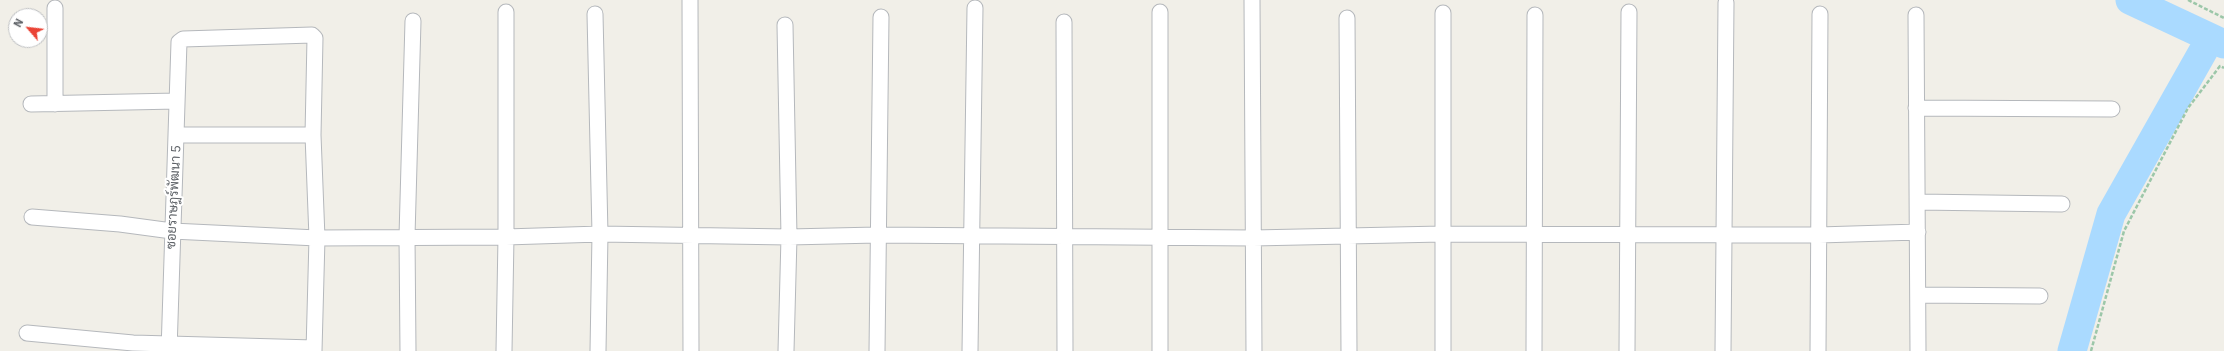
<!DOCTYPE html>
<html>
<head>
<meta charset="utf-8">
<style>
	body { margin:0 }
	#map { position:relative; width:2224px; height:351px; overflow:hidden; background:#f1efe8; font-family:"IBM Plex Sans",sans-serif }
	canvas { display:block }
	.north { position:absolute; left:8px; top:8px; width:40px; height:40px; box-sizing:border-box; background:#fff; border:1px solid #bfc1c3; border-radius:50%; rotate:298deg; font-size:11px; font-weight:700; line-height:16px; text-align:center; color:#5f6368 }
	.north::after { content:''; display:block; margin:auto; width:14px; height:18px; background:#ea4335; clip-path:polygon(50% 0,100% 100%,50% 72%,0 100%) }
</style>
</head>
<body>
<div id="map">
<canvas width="2224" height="351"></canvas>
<div class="north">N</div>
</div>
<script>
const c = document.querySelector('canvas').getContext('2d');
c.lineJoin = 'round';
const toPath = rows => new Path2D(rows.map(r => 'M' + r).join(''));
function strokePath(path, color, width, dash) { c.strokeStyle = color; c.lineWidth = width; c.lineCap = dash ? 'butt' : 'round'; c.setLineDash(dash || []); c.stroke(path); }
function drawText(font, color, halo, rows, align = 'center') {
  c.font = font + ' "IBM Plex Sans",Sarabun,sans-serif'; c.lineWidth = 4; c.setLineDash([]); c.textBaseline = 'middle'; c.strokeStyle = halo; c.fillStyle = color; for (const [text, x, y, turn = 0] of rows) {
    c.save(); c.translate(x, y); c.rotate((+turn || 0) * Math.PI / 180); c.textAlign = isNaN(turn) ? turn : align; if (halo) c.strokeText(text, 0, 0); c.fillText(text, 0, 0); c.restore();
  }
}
const river = toPath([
	[2130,0,2224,44],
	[2072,351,2111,214,2210,39]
]);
const path = toPath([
	[2188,0,2224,18],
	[2091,351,2124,231,2188,108,2220,66,2224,68]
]);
const minor = toPath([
	[690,0,691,351],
	[1252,0,1254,351],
	[55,8,55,104],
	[595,14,600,234,598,351],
	[1916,15,1918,351],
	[1347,18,1349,351],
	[1064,22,1065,351],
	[785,25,789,237,786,351],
	[31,104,177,101],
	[1916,108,2112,109],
	[177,135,313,135],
	[1918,202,2062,204],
	[32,217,120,224,172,231,317,238,506,237,600,234,789,237,877,235,1253,238,1442,234,1819,235,1918,232],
	[1918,295,2040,296],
	[27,333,133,343,314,348],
	[169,351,179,42,183,39,312,35,315,38,313,135,317,238,314,351],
	[408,351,407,236,413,21],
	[504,351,506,237,506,12],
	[877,351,881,17],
	[970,351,975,8],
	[1160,351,1160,12],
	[1443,351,1443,13],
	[1534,351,1535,15],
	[1627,351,1629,12],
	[1723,351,1726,3],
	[1818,351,1820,14]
]);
const streetNames = [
	["ซอยราษฎร์พัฒนา 5",174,197,-87]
];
strokePath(river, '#aadaff', 29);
strokePath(minor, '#b5b8bc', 17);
strokePath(path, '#9cc7a9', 2.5, [4, 2]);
strokePath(minor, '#fff', 15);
drawText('13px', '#5f6368', '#fff', streetNames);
</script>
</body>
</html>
